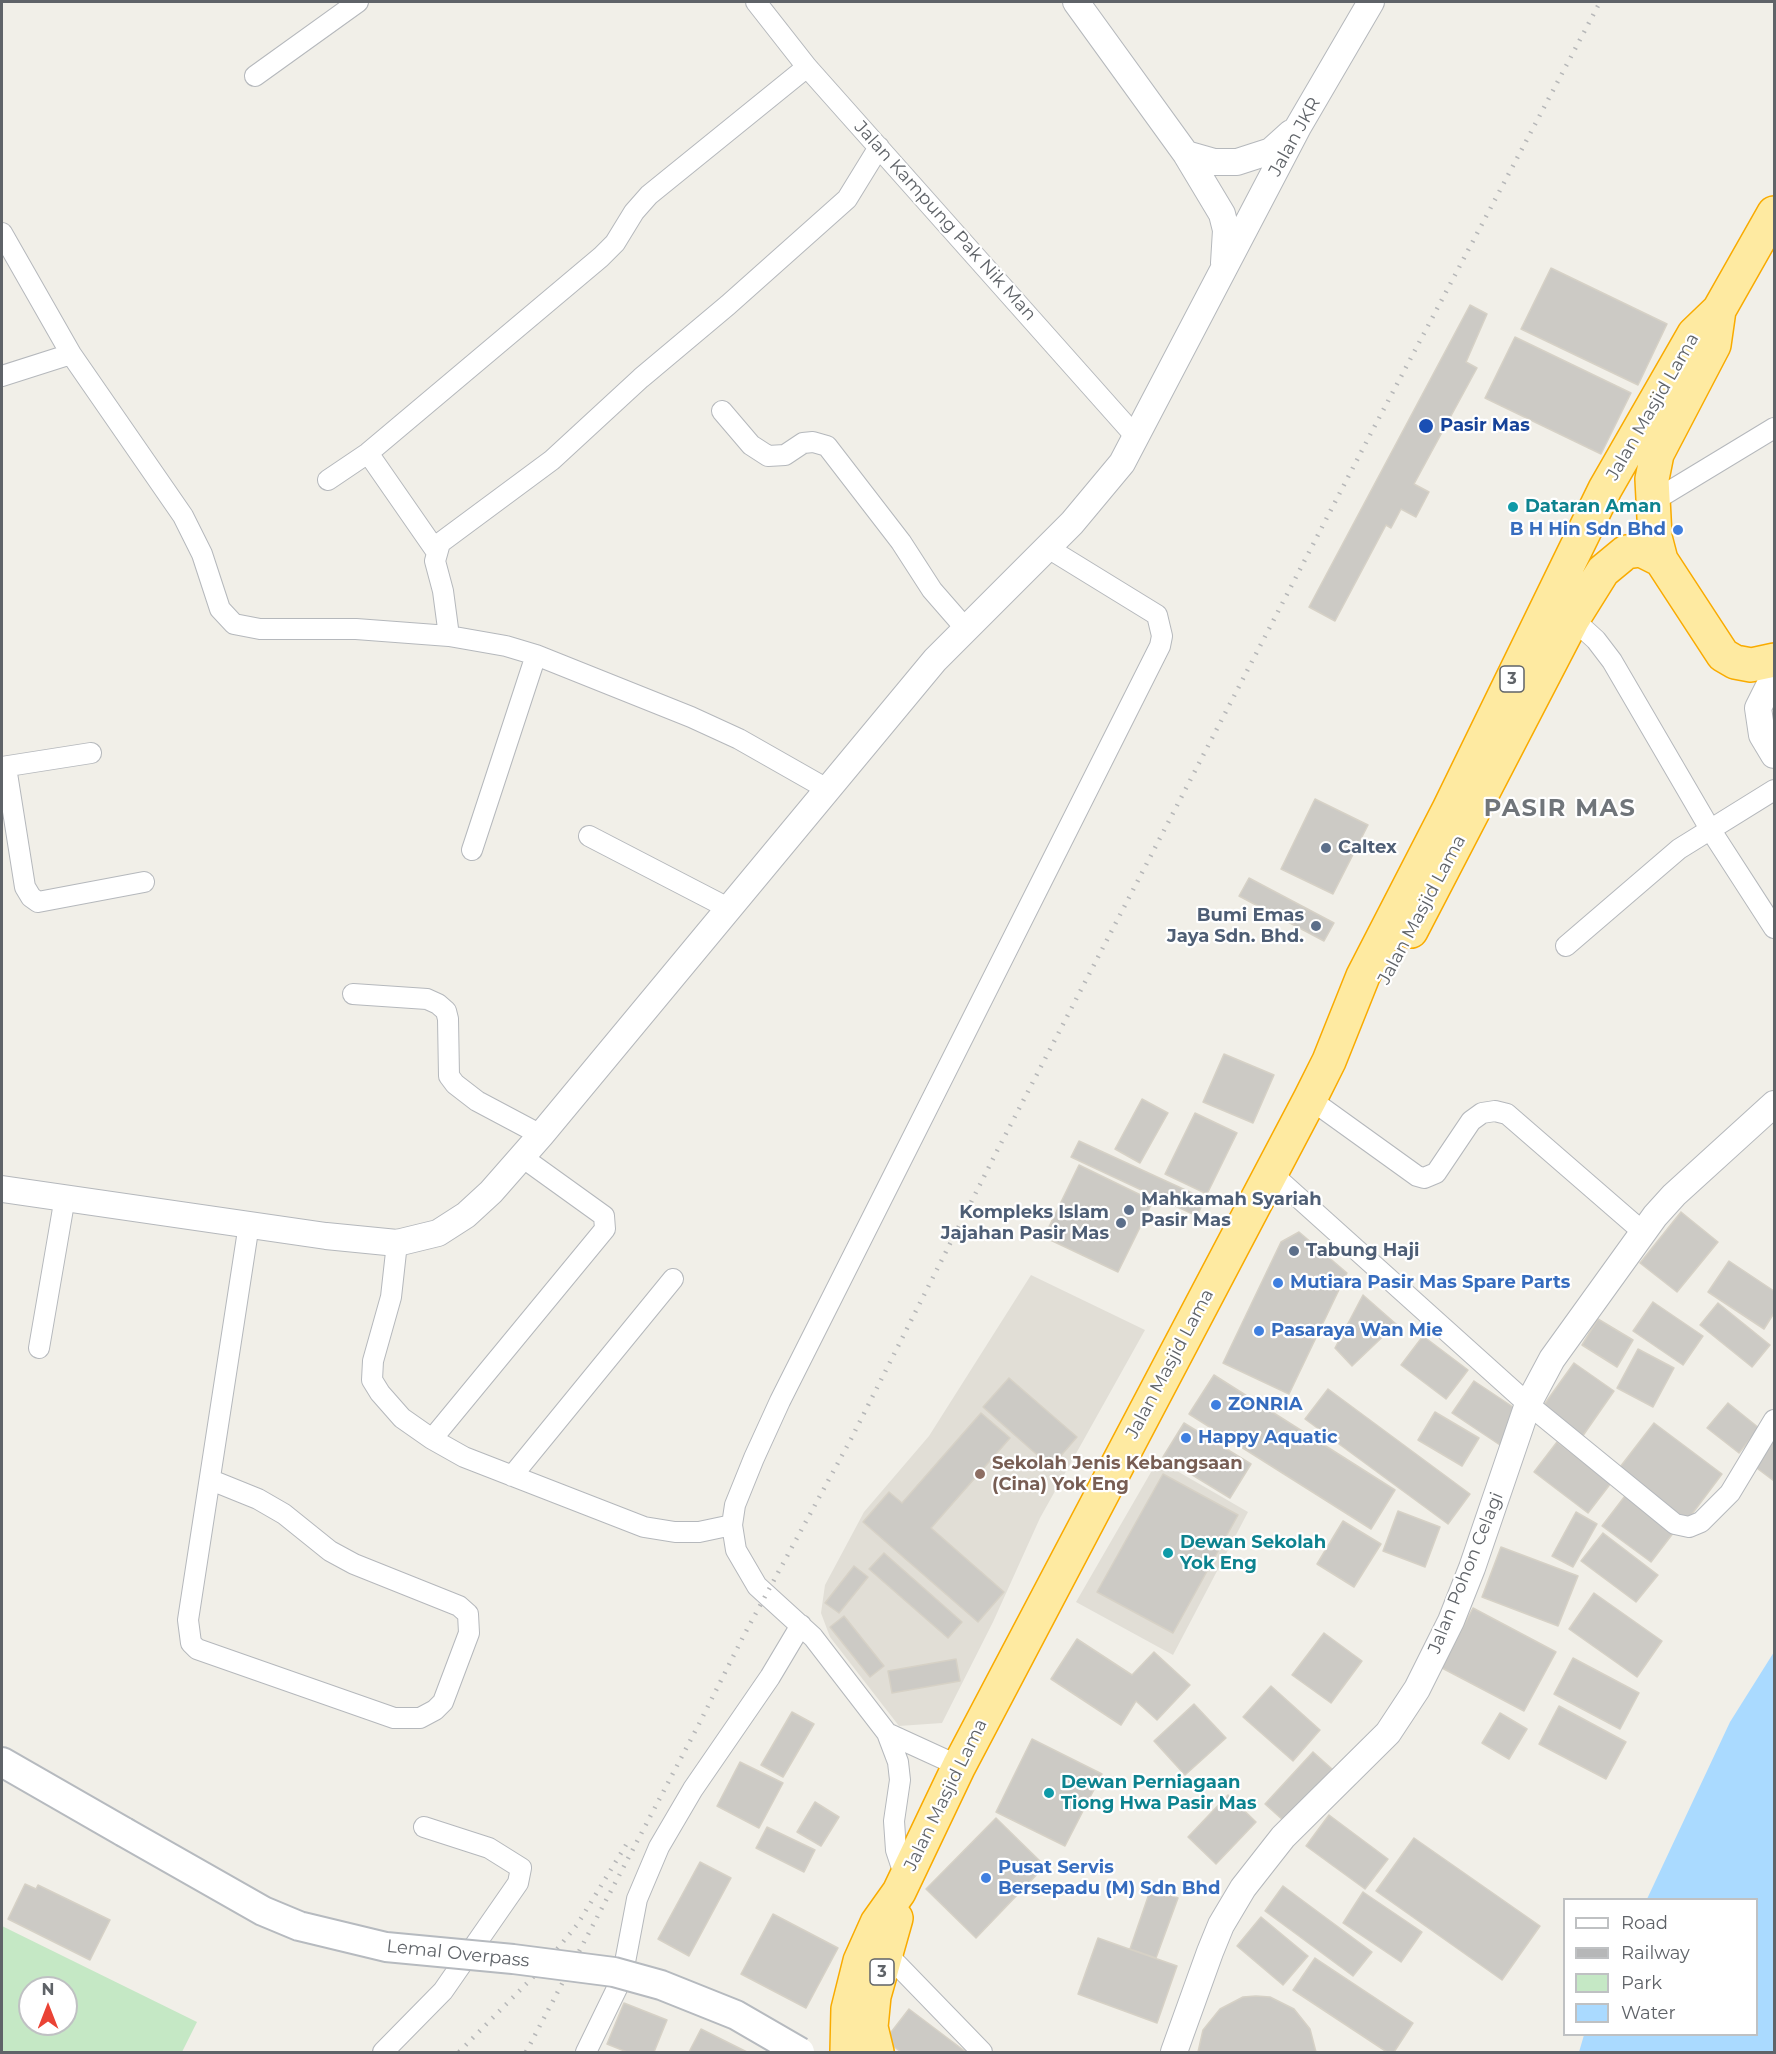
<!DOCTYPE html>
<html>
<head>
<meta charset="utf-8">
<style>
	body { margin:0 }
	#map { position:relative; width:1776px; height:2054px; overflow:hidden; background:#f1efe8; font-family:Montserrat,sans-serif }
	canvas { display:block }
	.frame { position:absolute; inset:0; border:3px solid #5f6368; pointer-events:none }
	.legend { position:absolute; left:1563px; top:1898px; width:195px; height:138px; box-sizing:border-box; background:#fff; border:2px solid #bfc1c3; margin:0; padding:8px 10px; list-style:none; font-size:18px; color:#5f6368 }
	.legend li { display:flex; align-items:center; gap:12px; height:30px }
	.legend b { width:30px; border:2px solid #bfc1c3 }
	.north { position:absolute; left:18px; top:1976px; width:60px; height:60px; box-sizing:border-box; background:#fff; border:2px solid #bfc1c3; border-radius:50%; rotate:0deg; font-size:16px; font-weight:700; line-height:24px; text-align:center; color:#5f6368 }
	.north::after { content:''; display:block; margin:auto; width:21px; height:27px; background:#ea4335; clip-path:polygon(50% 0,100% 100%,50% 72%,0 100%) }
</style>
</head>
<body>
<div id="map">
<canvas width="1776" height="2054"></canvas>
<div class="frame"></div>
<ul class="legend">
<li><b style="height:8px;background:#fff"></b>Road</li>
<li><b style="height:8px;background:#b6b7b8"></b>Railway</li>
<li><b style="height:16px;background:#c5e8c5"></b>Park</li>
<li><b style="height:16px;background:#aadaff"></b>Water</li>
</ul>
<div class="north">N</div>
</div>
<script>
const c = document.querySelector('canvas').getContext('2d');
c.lineJoin = 'round';
function fill(path, color) { c.fillStyle = color; c.fill(path, 'evenodd'); }
const toPath = rows => new Path2D(rows.map(r => 'M' + r).join(''));
function strokePath(path, color, width, dash) { c.strokeStyle = color; c.lineWidth = width; c.lineCap = dash ? 'butt' : 'round'; c.setLineDash(dash || []); c.stroke(path); }
function drawText(font, color, halo, rows, align = 'center') {
  c.font = font + ' Montserrat,sans-serif'; c.lineWidth = 4.5; c.setLineDash([]); c.textBaseline = 'middle'; c.strokeStyle = halo; c.fillStyle = color; for (const [text, x, y, turn = 0] of rows) {
    c.save(); c.translate(x, y); c.rotate((+turn || 0) * Math.PI / 180); c.textAlign = isNaN(turn) ? turn : align; if (halo) c.strokeText(text, 0, 0); c.fillText(text, 0, 0); c.restore();
  }
}
const education = toPath([
	[1031,1275,1145,1330,1040,1518,993,1622,942,1723,899,1726,830,1637,821,1613,825,1585,864,1512,929,1436],
	[1158,1460,1248,1512,1173,1655,1076,1602]
]);
const green = toPath([
	[2,1926,197,2022,182,2052,2,2052],
	[30,1988,66,1988,66,2024,30,2024]
]);
const water = toPath([
	[1774,1652,1774,2052,1579,2052,1584,2035,1756,2034,1756,1900,1647,1899,1730,1722]
]);
const building = toPath([
	[1551,268,1667,324,1638,385,1521,329,1551,268],
	[1470,305,1487,314,1466,362,1477,368,1414,484,1429,492,1416,517,1401,509,1391,528,1386,525,1335,621,1309,607,1470,305],
	[1515,337,1631,393,1601,454,1485,398,1515,337],
	[1315,799,1368,825,1333,894,1281,869,1315,799],
	[1249,878,1334,923,1324,941,1239,896,1249,878],
	[1224,1054,1274,1075,1253,1123,1203,1102,1224,1054],
	[1142,1099,1168,1113,1140,1163,1115,1149,1142,1099],
	[1195,1113,1237,1133,1207,1194,1165,1174,1195,1113],
	[1079,1141,1205,1199,1197,1216,1071,1157,1079,1141],
	[1079,1165,1153,1201,1118,1272,1044,1237,1079,1165],
	[1681,1212,1718,1242,1677,1292,1640,1263,1681,1212],
	[1299,1232,1347,1273,1289,1394,1223,1363,1281,1242,1299,1232],
	[1729,1261,1774,1291,1774,1313,1764,1329,1708,1292,1729,1261],
	[1363,1295,1396,1324,1352,1366,1335,1348,1363,1295],
	[1653,1302,1703,1336,1683,1365,1633,1331,1653,1302],
	[1718,1303,1770,1345,1752,1367,1700,1325,1718,1303],
	[1598,1319,1633,1340,1617,1367,1582,1345,1598,1319],
	[1423,1336,1468,1370,1446,1399,1401,1365,1423,1336],
	[1638,1349,1674,1368,1653,1407,1617,1388,1638,1349],
	[1574,1363,1614,1391,1582,1437,1541,1409,1574,1363],
	[1214,1375,1395,1490,1371,1529,1189,1414,1214,1375],
	[1009,1378,1077,1437,1051,1467,983,1407,1009,1378],
	[1474,1381,1522,1413,1500,1445,1452,1413,1474,1381],
	[1328,1389,1470,1494,1448,1524,1305,1419,1328,1389],
	[1728,1403,1759,1428,1739,1453,1707,1428,1728,1403],
	[1435,1412,1479,1438,1462,1466,1418,1440,1435,1412],
	[981,1413,1010,1438,931,1528,1004,1592,978,1622,863,1522,889,1492,902,1503,981,1413],
	[1184,1423,1251,1464,1230,1498,1163,1457,1184,1423],
	[1654,1423,1722,1474,1686,1522,1617,1471,1654,1423],
	[1774,1437,1774,1481,1754,1466,1774,1437],
	[1557,1442,1611,1483,1588,1513,1534,1472,1557,1442],
	[1163,1474,1238,1515,1173,1633,1097,1592,1163,1474],
	[1625,1496,1674,1532,1651,1562,1602,1526,1625,1496],
	[1398,1511,1440,1527,1425,1567,1383,1551,1398,1511],
	[1576,1512,1597,1524,1573,1567,1552,1556,1576,1512],
	[1343,1521,1381,1544,1354,1587,1317,1564,1343,1521],
	[1603,1533,1658,1575,1636,1602,1581,1561,1603,1533],
	[1501,1547,1578,1576,1558,1626,1482,1597,1501,1547],
	[884,1553,962,1622,948,1638,869,1569,884,1553],
	[854,1566,868,1577,839,1613,825,1603,854,1566],
	[1594,1593,1662,1641,1637,1677,1569,1629,1594,1593],
	[1473,1608,1556,1652,1524,1711,1442,1668,1473,1608],
	[844,1616,884,1666,870,1677,830,1627,844,1616],
	[1324,1633,1362,1661,1331,1703,1292,1675,1324,1633],
	[1077,1639,1132,1675,1154,1652,1190,1685,1157,1720,1136,1701,1121,1725,1051,1679,1077,1639],
	[1573,1658,1639,1693,1620,1729,1554,1694,1573,1658],
	[956,1659,960,1681,892,1693,888,1671,956,1659],
	[1271,1686,1320,1730,1293,1761,1243,1717,1271,1686],
	[1194,1704,1226,1738,1185,1775,1154,1741,1194,1704],
	[1559,1706,1626,1742,1606,1779,1539,1744,1559,1706],
	[792,1712,814,1724,783,1777,761,1765,792,1712],
	[1500,1713,1527,1729,1509,1759,1482,1743,1500,1713],
	[1032,1739,1102,1774,1065,1846,996,1812,1032,1739],
	[1313,1752,1332,1769,1284,1821,1265,1804,1313,1752],
	[740,1762,783,1783,759,1828,717,1806,740,1762],
	[1228,1795,1256,1822,1216,1864,1188,1837,1228,1795],
	[815,1802,839,1817,821,1846,797,1832,815,1802],
	[1329,1815,1388,1859,1365,1889,1306,1846,1329,1815],
	[996,1818,1045,1866,976,1938,926,1889,996,1818],
	[767,1827,815,1850,804,1872,756,1848,767,1827],
	[1414,1838,1540,1926,1502,1980,1376,1891,1414,1838],
	[700,1862,731,1878,689,1956,658,1939,700,1862],
	[25,1884,36,1889,38,1885,110,1920,90,1960,8,1919,25,1884],
	[1283,1886,1372,1952,1353,1976,1265,1911,1283,1886],
	[1151,1888,1178,1898,1156,1958,1130,1949,1151,1888],
	[1363,1892,1422,1932,1401,1962,1343,1923,1363,1892],
	[773,1914,838,1948,806,2008,741,1974,773,1914],
	[1261,1917,1308,1956,1283,1985,1237,1946,1261,1917],
	[1098,1938,1177,1966,1157,2023,1078,1994,1098,1938],
	[1315,1958,1413,2023,1394,2052,1387,2052,1293,1990,1315,1958],
	[1256,1996,1270,1997,1294,2009,1310,2029,1316,2052,1198,2052,1203,2030,1220,2009,1243,1997,1256,1996],
	[624,2003,667,2020,654,2052,627,2052,607,2044,624,2003],
	[909,2009,966,2052,901,2052,885,2040,909,2009],
	[701,2029,747,2052,689,2052,701,2029]
]);
const minor = toPath([
	[756,2,807,67,1137,438],
	[255,76,358,2],
	[2,233,71,354,183,516,202,554,220,609,234,624,260,629,356,629,449,636,506,646,536,655,691,717,739,739,827,789],
	[2,376,71,354],
	[722,411,751,445,768,456,785,455,803,443,813,442,827,446,901,542,932,590,966,629],
	[368,453,436,551],
	[328,480,368,453,601,257,615,243,634,212,649,195,807,67],
	[1652,502,1774,428],
	[1573,619,1596,640,1612,661,1710,829,1774,928],
	[449,636,443,591,435,561,440,543,552,460,641,378,728,305,847,199,879,147],
	[2,767,91,753],
	[6,767,25,887,31,897,38,902,144,882],
	[589,836,728,908],
	[472,850,536,655],
	[1566,946,1679,849,1774,790],
	[353,994,427,999,438,1004,446,1011,448,1019,449,1076,455,1084,477,1101,541,1135],
	[1310,1099,1417,1176,1424,1178,1436,1173,1471,1121,1482,1113,1495,1111,1507,1114,1643,1232],
	[1270,1172,1528,1404,1675,1524,1689,1527,1701,1522,1730,1493,1774,1420],
	[397,1243,391,1297,373,1361,372,1380,380,1393,402,1418,432,1439,464,1457,644,1527,675,1532,699,1532,732,1525,735,1505,754,1458,780,1401,1160,646,1162,636,1157,615,1048,548],
	[39,1348,65,1197],
	[432,1439,605,1229,604,1216,522,1157],
	[512,1476,673,1279],
	[211,1480,258,1499,284,1514,330,1551,354,1564,459,1606,468,1614,469,1633,443,1702,435,1710,420,1718,394,1718,197,1649,191,1643,188,1620,249,1224],
	[732,1525,736,1550,757,1586,813,1637,887,1733,898,1762,900,1780,894,1821,896,1850,901,1865,908,1872],
	[887,1733,959,1766],
	[887,1954,982,2052],
	[383,2052,443,1991,518,1883,521,1868,489,1848,424,1827],
	[586,2052,622,1978,637,1899,659,1847,693,1789,770,1677,801,1625]
]);
const tertiary = toPath([
	[1076,2,1186,154,1222,214,1226,230,1224,263],
	[1186,154,1214,162,1237,162,1271,151,1291,133],
	[1774,676,1758,708,1762,735,1774,755],
	[2,1189,326,1236,397,1243,438,1233,466,1215,491,1192,541,1135,935,660,1072,523,1122,463,1298,127,1371,2],
	[1174,2052,1210,1952,1221,1925,1243,1888,1283,1837,1388,1733,1417,1689,1451,1621,1472,1568,1528,1404,1552,1359,1655,1216,1674,1195,1774,1104]
]);
const secondary = toPath([
	[2,1762,124,1832]
]);
const trunk = toPath([
	[1719,310,1714,345,1657,454,1652,479,1655,537,1661,560,1723,655,1735,662,1751,665,1774,660],
	[1411,931,1573,619,1603,571,1626,552,1641,550,1661,560],
	[847,2052,848,2009,860,1961,877,1923,899,1892,959,1766,1310,1099,1329,1061,1363,976,1449,809,1605,489,1694,334,1719,310,1774,213],
	[877,2052,871,2027,874,1996,896,1918]
]);
const rail = toPath([
	[459,2052,539,1971,577,1925,629,1840],
	[526,2052,699,1724,744,1635,851,1439,997,1151,1370,435,1600,2]
]);
const secondaryBridge = toPath([
	[124,1832,263,1911,299,1926,386,1947,513,1959,614,1972,661,1985,736,2015,800,2052]
]);
const markers = [
	[1426,426,8,"#1a4fb4"],
	[1513,507,6,"#0f9aa8"],
	[1678,530,6,"#3f7fe0"],
	[1326,848,6,"#5c6f8a"],
	[1316,926,6,"#5c6f8a"],
	[1129,1210,6,"#5c6f8a"],
	[1121,1223,6,"#5c6f8a"],
	[1294,1251,6,"#5c6f8a"],
	[1278,1283,6,"#3f7fe0"],
	[1259,1331,6,"#3f7fe0"],
	[1216,1405,6,"#3f7fe0"],
	[1186,1438,6,"#3f7fe0"],
	[980,1474,6,"#8d6e63"],
	[1168,1553,6,"#0f9aa8"],
	[1049,1793,6,"#0f9aa8"],
	[986,1878,6,"#3f7fe0"]
];
const shields = [
	[1512,679,24],
	[882,1972,24]
];
const shieldNames = [
	["3",1512,679],
	["3",882,1972]
];
const streetNames = [
	["Jalan JKR",1295,137,-61],
	["Jalan Kampung Pak Nik Man",945,221,48],
	["Jalan Masjid Lama",1653,407,-60],
	["Jalan Masjid Lama",1422,910,-62],
	["Jalan Masjid Lama",1170,1364,-62],
	["Jalan Pohon Celagi",1466,1573,-68],
	["Jalan Masjid Lama",946,1795,-64],
	["Lemal Overpass",458,1954,6]
];
const transitNames = [
	["Pasir Mas",1440,426]
];
const cultureNames = [
	["Dataran Aman",1525,507],
	["Dewan Sekolah",1180,1543],
	["Yok Eng",1180,1564],
	["Dewan Perniagaan",1061,1783],
	["Tiong Hwa Pasir Mas",1061,1804]
];
const shopNames = [
	["B H Hin Sdn Bhd",1666,530,"right"],
	["Mutiara Pasir Mas Spare Parts",1290,1283],
	["Pasaraya Wan Mie",1271,1331],
	["ZONRIA",1228,1405],
	["Happy Aquatic",1198,1438],
	["Pusat Servis",998,1868],
	["Bersepadu (M) Sdn Bhd",998,1889]
];
const serviceNames = [
	["Caltex",1338,848],
	["Bumi Emas",1304,916,"right"],
	["Jaya Sdn. Bhd.",1304,937,"right"],
	["Mahkamah Syariah",1141,1200],
	["Pasir Mas",1141,1221],
	["Kompleks Islam",1109,1213,"right"],
	["Jajahan Pasir Mas",1109,1234,"right"],
	["Tabung Haji",1306,1251]
];
const educationNames = [
	["Sekolah Jenis Kebangsaan",992,1464],
	["(Cina) Yok Eng",992,1485]
];
const districtNames = [
	["PASIR MAS",1560,809]
];
fill(education, '#e1ded6');
fill(green, '#c5e8c5');
fill(water, '#aadaff');
fill(building, '#cccac5');
strokePath(building, '#d6d1c6', 1.5);
strokePath(minor, '#b5b8bc', 22);
strokePath(tertiary, '#b5b8bc', 28);
strokePath(secondary, '#b6babf', 32);
strokePath(trunk, '#f9ab00', 36);
strokePath(minor, '#fff', 20);
strokePath(tertiary, '#fff', 26);
strokePath(secondary, '#fff', 28);
strokePath(trunk, '#feeaa1', 33);
strokePath(rail, '#b6b7b8', 4.5, [1.5, 8]);
strokePath(secondaryBridge, '#b6babf', 32, []);
strokePath(secondaryBridge, '#fff', 28);
for (const [x, y, r, color] of markers) { const dot = new Path2D(); dot.arc(x, y, r, 0, 2 * Math.PI); c.fillStyle = color; c.fill(dot); strokePath(dot, '#fff', 2); }
for (const [x, y, w] of shields) { const box = new Path2D(); box.roundRect(x - w / 2, y - 13, w, 26, 4.5); c.fillStyle = '#fff'; c.fill(box); strokePath(box, '#5f6368', 1.5); }
drawText('bold 16px', '#5f6368', null, shieldNames);
drawText('18px', '#5f6368', '#fff', streetNames);
drawText('bold 18px', '#164399', '#fff', transitNames, 'left');
drawText('bold 18px', '#0d838f', '#fff', cultureNames, 'left');
drawText('bold 18px', '#366cbe', '#fff', shopNames, 'left');
drawText('bold 18px', '#4e5e75', '#fff', serviceNames, 'left');
drawText('bold 18px', '#785e54', '#fff', educationNames, 'left');
c.letterSpacing = '1.5px';
drawText('bold 24px', '#70757a', '#fff', districtNames);
c.letterSpacing = '0px';
</script>
</body>
</html>
